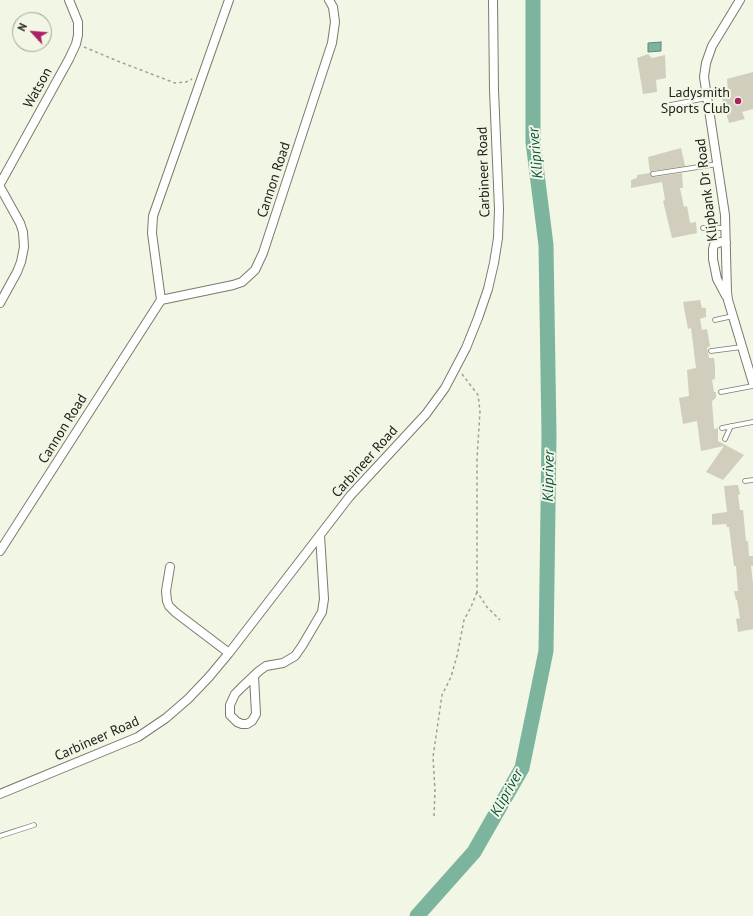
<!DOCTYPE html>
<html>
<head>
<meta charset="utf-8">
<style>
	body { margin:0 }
	#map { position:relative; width:753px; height:916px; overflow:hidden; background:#f1f6e5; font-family:"PT Sans",sans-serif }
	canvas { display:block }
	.north { position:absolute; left:12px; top:12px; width:40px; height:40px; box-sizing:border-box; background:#f1f6e5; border:1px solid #9ea295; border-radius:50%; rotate:296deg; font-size:11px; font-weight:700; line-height:16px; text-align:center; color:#22231d }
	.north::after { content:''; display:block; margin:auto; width:14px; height:18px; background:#ab2164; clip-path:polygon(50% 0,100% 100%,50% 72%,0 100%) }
</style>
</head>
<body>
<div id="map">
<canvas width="753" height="916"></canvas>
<div class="north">N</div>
</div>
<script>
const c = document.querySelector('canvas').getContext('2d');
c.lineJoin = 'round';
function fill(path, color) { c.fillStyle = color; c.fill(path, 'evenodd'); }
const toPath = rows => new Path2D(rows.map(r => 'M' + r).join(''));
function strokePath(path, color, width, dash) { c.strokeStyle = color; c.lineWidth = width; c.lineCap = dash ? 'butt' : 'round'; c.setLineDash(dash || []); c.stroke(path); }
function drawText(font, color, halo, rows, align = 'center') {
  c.font = font + ' "PT Sans",sans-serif'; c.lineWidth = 4; c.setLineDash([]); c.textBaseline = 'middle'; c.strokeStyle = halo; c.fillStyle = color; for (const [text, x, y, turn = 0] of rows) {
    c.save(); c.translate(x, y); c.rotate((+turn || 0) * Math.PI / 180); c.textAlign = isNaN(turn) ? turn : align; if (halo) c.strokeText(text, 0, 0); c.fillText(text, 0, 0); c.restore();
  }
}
const water = toPath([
	[661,42,661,51,648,52,648,43,661,42]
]);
const river = toPath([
	[417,916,474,852,522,768,546,651,549,435,546,245,533,142,533,0]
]);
const building = toPath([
	[648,54,652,58,665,55,666,78,656,80,657,92,643,94,637,58],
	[753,72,753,109,742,112,745,119,729,123,720,92,728,92,727,79],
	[681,148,685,166,652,171,650,174,651,176,654,177,682,173,683,188,680,188,684,207,687,206,690,223,696,222,697,233,672,238,663,201,665,200,662,182,631,188,631,180,637,178,637,175,650,173,648,157],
	[700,300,702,308,706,308,706,317,700,319,702,330,707,329,710,346,707,348,708,352,709,358,714,358,715,367,715,379,712,380,714,392,716,392,716,398,712,401,714,429,718,428,718,441,744,455,723,480,706,472,724,446,701,451,697,421,683,424,679,398,689,396,687,370,696,368,691,328,688,329,683,302],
	[735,485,738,485,740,494,738,495,740,510,743,510,746,541,748,541,749,556,753,556,753,566,751,566,753,583,753,629,738,632,736,619,740,618,737,600,736,600,734,591,738,591,736,566,734,566,729,527,727,527,726,524,712,525,712,514,727,512,724,486]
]);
const path = toPath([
	[84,47,120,62,175,83,186,82,192,79],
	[462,374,478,395,480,411,477,459,477,592,487,607,500,620],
	[434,816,435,791,433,757,442,695,451,677,457,656,464,620,471,607,477,592]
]);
const lane = toPath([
	[665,106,707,98],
	[653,174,718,164],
	[703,228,726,228],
	[715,320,733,316],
	[711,351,742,347],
	[721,392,753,386],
	[722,428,753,422],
	[725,439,731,426],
	[745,481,753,480],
	[0,836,34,825]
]);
const street = toPath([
	[740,0,712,46,706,63,704,77,725,215,727,292,728,300,753,383],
	[0,184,69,59,76,44,78,35,78,22,69,0],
	[0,187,20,223,23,232,24,247,21,262,17,272,0,303],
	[726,296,717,279,713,259,713,249,714,245,720,242,726,243],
	[161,300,233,285,242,282,255,270,263,253,332,43,335,22,333,7,329,0],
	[0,551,161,300,152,233,153,216,229,0],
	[170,567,166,591,167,601,169,606,175,612,229,653],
	[254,676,256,714,252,721,247,724,242,724,237,722,230,715,230,705,235,694,242,687,259,671,266,666,283,663,295,656,302,646,322,612,324,599,320,535],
	[0,794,138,737,166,718,188,699,209,677,229,653,350,496,426,414,445,388,466,348,478,318,488,289,494,263,498,238,499,209,494,90,493,0]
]);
const markers = [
	[738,101,4,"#ab2164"]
];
const streetNames = [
	["Watson",38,88,-61],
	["Carbineer Road",484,172,-92],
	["Cannon Road",274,180,-72],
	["Klipbank Dr Road",707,190,-97],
	["Cannon Road",63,429,-58],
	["Carbineer Road",365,462,-48],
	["Carbineer Road",97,739,-24]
];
const poiNames = [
	["Ladysmith",730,93],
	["Sports Club",730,109]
];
const waterNames = [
	["Klipriver",536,153,-95],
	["Klipriver",549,476,-89],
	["Klipriver",507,793,-61]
];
fill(water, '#7db49e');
strokePath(water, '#628877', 1);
strokePath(river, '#7db49e', 15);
fill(building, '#d2cebd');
strokePath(lane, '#797c6d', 5.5);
strokePath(street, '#797c6d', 10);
strokePath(path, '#9ea295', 1.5, [3, 3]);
strokePath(lane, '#fff', 4);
strokePath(street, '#fff', 8);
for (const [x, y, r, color] of markers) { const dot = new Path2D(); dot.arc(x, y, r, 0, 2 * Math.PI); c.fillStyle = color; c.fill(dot); strokePath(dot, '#f1f6e5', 1.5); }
drawText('14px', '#22231d', '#f1f6e5', streetNames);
drawText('14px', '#22231d', '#f1f6e5', poiNames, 'right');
drawText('italic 15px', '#0b543f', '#f1f6e5', waterNames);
</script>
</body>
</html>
